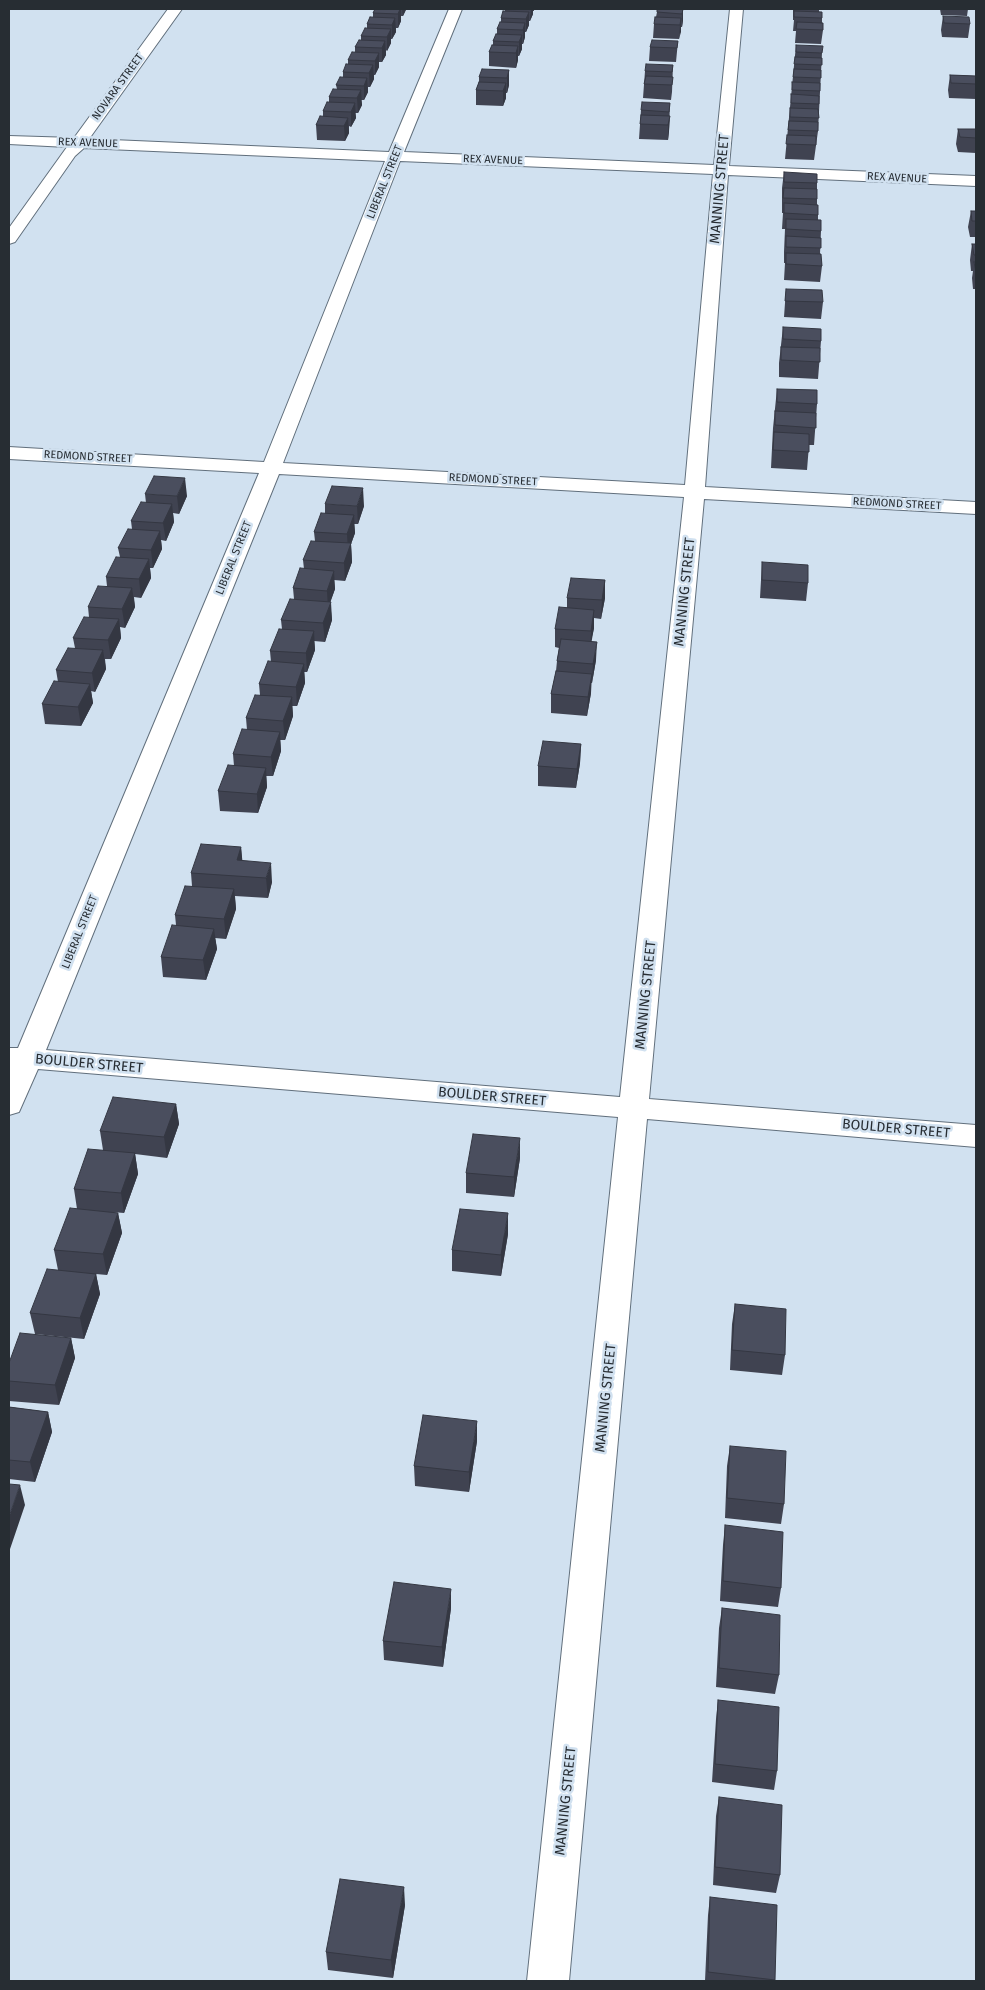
<!DOCTYPE html>
<html>
<head>
<meta charset="utf-8">
<style>
	body { margin:0 }
	#map { position:relative; width:985px; height:1990px; overflow:hidden; background:#d1e1f0; font-family:"Fira Sans",sans-serif }
	canvas { display:block }
	.frame { position:absolute; inset:0; border:10px solid #272d33; pointer-events:none }
</style>
</head>
<body>
<div id="map">
<canvas width="985" height="1990"></canvas>
<div class="frame"></div>
</div>
<script>
const c = document.querySelector('canvas').getContext('2d');
c.lineJoin = 'round';
const toPath = rows => new Path2D(rows.map(r => 'M' + r).join(''));
function strokePath(path, color, width, dash) { c.strokeStyle = color; c.lineWidth = width; c.lineCap = dash ? 'butt' : 'round'; c.setLineDash(dash || []); c.stroke(path); }
function fill(path, color) { c.fillStyle = color; c.fill(path, 'evenodd'); }
function drawText(font, color, halo, rows, align = 'center') {
  c.font = font + ' "Fira Sans",sans-serif'; c.lineWidth = 5; c.setLineDash([]); c.textBaseline = 'middle'; c.strokeStyle = halo; c.fillStyle = color; for (const [text, x, y, turn = 0] of rows) {
    c.save(); c.translate(x, y); c.rotate((+turn || 0) * Math.PI / 180); c.textAlign = isNaN(turn) ? turn : align; if (halo) c.strokeText(text, 0, 0); c.fillText(text, 0, 0); c.restore();
  }
}
const minor = toPath([
	[168,9,182,9,89,139,389,152,449,9,462,9,404,152,714,165,730,9,743,9,729,166,976,176,976,186,728,175,705,487,976,502,976,514,704,499,649,1099,976,1125,976,1147,647,1119,569,1981,527,1981,618,1117,38,1069,19,1112,9,1115,9,1071,10,1067,9,1066,9,1048,18,1048,259,473,9,459,9,447,264,462,385,161,84,148,75,156,15,242,9,244,9,228,67,147,9,144,9,136,74,138,168,9],
	[400,161,713,174,685,485,283,463,400,161],
	[279,474,684,497,620,1097,46,1050,279,474]
]);
const wall = toPath([
	[375,9,406,9,406,10,403,16,401,16,401,21,398,28,396,28,396,32,392,39,391,39,391,43,387,51,386,50,386,55,382,62,379,62,379,67,375,75,374,75,374,79,370,87,368,87,368,92,364,100,361,100,362,105,358,113,355,113,356,118,351,127,349,126,349,133,345,141,317,140,316,125,323,117,323,111,329,102,329,97,337,89,336,85,343,77,343,72,348,64,348,60,355,52,355,47,361,40,361,36,367,29,367,24,373,17,373,13],
	[505,9,534,9,534,11,533,11,533,14,530,21,529,21,529,25,526,32,525,32,525,37,523,44,522,44,522,49,519,56,518,56,518,60,516,68,489,66,489,52,493,45,493,41,497,34,497,29,501,22,501,18,505,11],
	[683,9,683,20,682,27,681,27,679,39,653,38,654,24,656,17,657,12],
	[793,9,819,9,819,11,822,18,822,23,823,30,821,44,795,43,796,31,793,31,794,20,793,20],
	[940,9,968,9,967,16,941,15],
	[943,16,970,24,968,38,942,37,941,30],
	[678,41,676,62,649,61,650,47],
	[796,45,822,53,818,131,814,160,785,159],
	[673,65,672,92,671,100,643,98,645,71],
	[509,70,509,85,507,93,506,93,506,98,503,106,476,105,476,90,479,82,479,77],
	[950,75,976,76,976,99,949,98,948,90],
	[670,103,669,131,668,140,639,139,641,110],
	[958,129,976,129,976,153,958,152,956,144],
	[784,172,817,183,817,205,818,215,818,220,821,231,820,254,822,266,820,282,784,280,785,263,784,263,784,252,785,229,782,229,783,213,782,213,782,188],
	[971,211,976,211,976,237,970,237,968,227],
	[972,244,976,244,976,289,973,289,972,278,973,271,971,271,970,260],
	[786,289,823,302,821,319,784,317],
	[783,327,821,341,818,379,779,377,779,363],
	[777,389,817,404,814,445,809,445,807,470,771,468,773,428],
	[145,494,187,496,179,514,173,513,174,522,166,541,161,540,162,549,153,568,150,568,151,578,141,598,134,597,135,607,125,628,120,627,121,638,111,659,105,659,106,669,95,692,91,691,93,703,81,726,45,724,42,704,58,682,56,670,75,648,73,638,89,617,88,607,107,586,106,577,120,557,118,548,132,529,131,521,146,503],
	[325,504,364,506,358,524,354,524,355,533,351,544,352,562,345,581,334,580,335,589,330,602,332,620,325,642,314,641,315,650,307,672,304,672,305,683,297,706,292,706,293,716,285,740,280,740,281,751,273,776,266,776,267,787,258,813,220,811,218,791,234,766,233,754,247,730,246,718,260,695,259,684,271,662,270,651,282,629,281,620,294,599,293,588,304,569,303,560,315,541,314,532,325,513],
	[762,562,808,583,806,601,760,598],
	[605,580,605,598,601,619,594,618,594,628,591,641,596,660,592,683,591,683,591,693,587,716,551,713,551,694,556,671,557,661,559,648,555,647,555,629,567,608,567,598],
	[581,744,580,763,576,788,538,786,538,766],
	[241,847,242,860,272,882,268,898,235,896,236,909,226,939,215,938,217,949,206,980,163,977,161,957,176,925,175,915,192,886,191,873],
	[176,1104,179,1124,167,1158,135,1154,138,1174,124,1213,112,1212,118,1213,122,1233,107,1275,96,1274,100,1294,84,1339,35,1334,30,1313,58,1270,54,1250,77,1209,74,1189,103,1150,100,1131],
	[520,1158,514,1197,466,1193,466,1173],
	[508,1234,501,1276,452,1271,452,1250],
	[735,1304,785,1355,782,1375,730,1370,732,1324],
	[71,1338,75,1358,59,1405,9,1401,9,1363],
	[9,1407,48,1412,52,1432,35,1482,9,1479],
	[477,1441,469,1492,415,1486,414,1466],
	[730,1446,784,1504,781,1524,725,1518,727,1466],
	[725,1525,781,1588,778,1607,720,1601,723,1545],
	[451,1608,443,1667,384,1660,383,1641],
	[722,1608,779,1675,775,1694,716,1687,719,1628],
	[718,1700,777,1771,774,1790,712,1782,716,1719],
	[719,1797,780,1875,776,1893,713,1885,716,1816],
	[710,1897,775,1980,774,1981,705,1981,708,1915],
	[405,1905,393,1978,328,1970,326,1952]
]);
const shadedWall = toPath([
	[400,9,401,9,401,21,398,28,398,14],
	[402,9,406,9,403,16],
	[531,9,533,9,533,14,530,21],
	[683,9,683,20,682,27,682,14],
	[529,12,529,25,526,32,526,19],
	[395,18,396,32,392,39,392,25],
	[681,18,681,32,679,39,680,25],
	[525,23,525,37,523,44,523,30],
	[391,29,391,43,387,51,387,37],
	[522,35,522,49,519,56,519,42],
	[385,41,386,55,382,62,382,48],
	[518,46,518,60,516,68,516,53],
	[379,53,379,67,375,75,375,61],
	[373,65,374,79,370,87,369,73],
	[509,70,509,85,507,93,507,78],
	[367,78,368,92,364,100,364,86],
	[506,83,506,98,503,106,503,91],
	[361,90,362,105,358,113,357,98],
	[355,103,356,118,351,127,351,112],
	[670,116,669,131,668,140,668,125],
	[348,118,349,133,345,141,344,126],
	[185,478,187,496,179,514,177,496],
	[363,488,364,506,358,524,357,506],
	[172,504,174,522,166,541,163,523],
	[354,515,355,533,351,544,352,562,345,581,344,563,348,551,347,534],
	[160,531,162,549,153,568,151,550],
	[149,559,151,578,141,598,139,579],
	[334,571,335,589,328,609,327,591],
	[605,580,605,598,601,619,602,600],
	[132,588,135,607,125,628,122,609],
	[331,602,332,620,325,642,323,623],
	[594,610,594,628,590,650,591,631],
	[119,619,121,638,111,659,108,640],
	[314,631,315,650,307,672,306,653],
	[597,642,596,660,592,683,593,664],
	[103,650,106,669,95,692,92,673],
	[304,664,305,683,297,706,296,687],
	[592,674,591,693,587,716,588,697],
	[90,684,93,703,81,726,78,707],
	[292,697,293,716,285,740,283,721],
	[280,732,281,751,273,776,271,757],
	[581,744,580,763,576,788,577,769],
	[266,768,267,787,258,813,257,794],
	[241,847,243,867,237,860],
	[271,863,272,882,268,898,266,878],
	[234,889,236,909,226,939,224,919],
	[214,929,217,949,206,980,203,960],
	[176,1104,179,1124,167,1158,164,1137],
	[520,1138,520,1158,514,1197,514,1177],
	[135,1153,138,1174,124,1213,121,1193],
	[118,1213,122,1233,107,1275,103,1254],
	[508,1213,508,1234,501,1276,501,1255],
	[96,1274,100,1294,84,1339,80,1318],
	[71,1338,75,1358,59,1405,55,1385],
	[48,1412,52,1432,35,1482,30,1462],
	[477,1421,477,1441,469,1492,469,1472],
	[20,1485,25,1505,9,1552,9,1517],
	[451,1589,451,1608,443,1667,442,1647],
	[404,1887,405,1905,393,1978,391,1960]
]);
const building = toPath([
	[375,9,400,9,398,14,373,13,375,9],
	[657,9,683,9,682,14,657,12,657,9],
	[503,11,529,12,526,19,501,18,503,11],
	[794,11,822,12,822,18,794,17,794,11],
	[943,16,969,17,970,24,944,23,943,16],
	[370,17,395,18,392,25,367,24,370,17],
	[655,17,681,18,680,25,654,24,655,17],
	[500,22,525,23,523,30,497,29,500,22],
	[797,22,823,23,823,30,796,29,797,22],
	[365,28,391,29,387,37,361,36,365,28],
	[496,34,522,35,519,42,493,41,496,34],
	[359,40,385,41,382,48,355,47,359,40],
	[652,40,678,41,677,48,650,47,652,40],
	[492,45,518,46,516,53,489,52,492,45],
	[796,45,823,46,822,53,796,52,796,45],
	[352,52,379,53,375,61,348,60,352,52],
	[795,57,822,58,822,65,794,64,795,57],
	[346,64,373,65,369,73,343,72,346,64],
	[646,64,673,65,672,72,645,71,646,64],
	[482,69,509,70,507,78,479,77,482,69],
	[794,69,821,70,821,78,793,77,794,69],
	[950,75,976,76,976,84,951,83,950,75],
	[646,76,673,77,672,85,644,84,646,76],
	[340,77,367,78,364,86,336,85,340,77],
	[479,82,506,83,503,91,476,90,479,82],
	[792,82,820,83,820,91,792,90,792,82],
	[333,89,361,90,357,98,329,97,333,89],
	[791,94,819,96,819,104,791,103,791,94],
	[327,102,355,103,351,112,323,111,327,102],
	[642,102,670,103,669,112,641,110,642,102],
	[790,108,818,109,819,118,790,117,790,108],
	[641,115,670,116,668,125,640,124,641,115],
	[320,116,348,118,344,126,316,125,320,116],
	[789,121,818,122,818,131,788,130,789,121],
	[958,129,976,129,976,138,960,137,958,129],
	[787,135,816,136,816,145,786,144,787,135],
	[784,172,817,174,817,183,784,182,784,172],
	[784,188,817,189,817,199,783,198,784,188],
	[784,203,818,205,818,215,784,213,784,203],
	[971,211,976,211,976,221,972,221,971,211],
	[786,219,821,220,821,231,786,229,786,219],
	[786,236,821,238,821,248,786,247,786,236],
	[972,244,976,244,976,255,974,255,972,244],
	[786,253,821,254,822,266,786,264,786,253],
	[974,262,976,262,976,273,974,262],
	[786,289,822,290,823,302,785,301,786,289],
	[783,327,821,329,821,341,783,339,783,327],
	[781,347,820,348,820,362,781,360,781,347],
	[777,389,817,390,817,404,777,402,777,389],
	[775,411,816,413,816,428,775,425,775,411],
	[774,432,809,434,809,452,773,450,774,432],
	[154,476,185,478,177,496,145,494,154,476],
	[332,486,363,488,357,506,325,504,332,486],
	[141,502,172,504,163,523,131,521,141,502],
	[321,513,354,515,347,534,314,532,321,513],
	[128,529,160,531,151,550,118,548,128,529],
	[311,541,351,543,344,563,303,560,311,541],
	[116,557,149,559,139,579,106,577,116,557],
	[762,562,808,565,808,583,762,580,762,562],
	[300,568,334,571,327,591,293,588,300,568],
	[571,578,605,580,602,600,567,598,571,578],
	[98,586,132,588,122,609,88,607,98,586],
	[290,599,331,602,323,623,281,620,290,599],
	[559,607,594,610,591,631,555,629,559,607],
	[84,617,119,619,108,640,73,638,84,617],
	[279,629,314,631,306,653,270,651,279,629],
	[561,639,597,642,593,664,557,661,561,639],
	[68,648,103,650,92,673,56,670,68,648],
	[268,661,304,664,296,687,259,684,268,661],
	[556,671,592,674,588,697,551,694,556,671],
	[54,681,90,684,78,707,42,704,54,681],
	[255,695,292,697,283,721,246,718,255,695],
	[242,729,280,732,271,757,233,754,242,729],
	[543,741,581,744,577,769,538,766,543,741],
	[228,765,266,768,257,794,218,791,228,765],
	[201,844,241,847,237,860,271,863,266,878,191,873,201,844],
	[185,886,234,889,224,919,175,915,185,886],
	[172,925,214,929,203,960,161,957,172,925],
	[113,1097,176,1104,164,1137,100,1131,113,1097],
	[473,1134,520,1138,514,1177,466,1173,473,1134],
	[88,1149,135,1153,121,1193,74,1189,88,1149],
	[70,1208,118,1213,103,1254,54,1250,70,1208],
	[460,1209,508,1213,501,1255,452,1250,460,1209],
	[47,1269,96,1274,80,1318,30,1313,47,1269],
	[735,1304,786,1309,785,1355,732,1350,735,1304],
	[20,1333,71,1338,55,1385,9,1381,9,1363,20,1333],
	[9,1407,48,1412,30,1462,9,1460,9,1407],
	[423,1415,477,1421,469,1472,414,1466,423,1415],
	[730,1446,786,1451,784,1504,727,1498,730,1446],
	[9,1484,20,1485,9,1517,9,1484],
	[725,1525,783,1532,781,1588,723,1581,725,1525],
	[394,1582,451,1589,442,1647,383,1641,394,1582],
	[722,1608,780,1615,779,1675,719,1668,722,1608],
	[718,1700,779,1707,777,1771,715,1764,718,1700],
	[719,1797,782,1805,780,1875,715,1867,719,1797],
	[340,1879,404,1887,391,1960,326,1952,340,1879],
	[710,1897,777,1905,775,1980,708,1972,710,1897]
]);
const farStreetnames = [
	["NOVARA STREET",118,87,-54],
	["REX AVENUE",88,143,2],
	["REX AVENUE",493,160,2],
	["REX AVENUE",897,178,3],
	["LIBERAL STREET",385,182,-68],
	["REDMOND STREET",88,457,3],
	["REDMOND STREET",493,480,3],
	["REDMOND STREET",897,504,3],
	["LIBERAL STREET",234,558,-68],
	["LIBERAL STREET",80,932,-68]
];
const streetNames = [
	["MANNING STREET",720,189,-85],
	["MANNING STREET",685,592,-84],
	["MANNING STREET",646,995,-84],
	["BOULDER STREET",89,1064,5],
	["BOULDER STREET",492,1097,5],
	["BOULDER STREET",896,1129,5],
	["MANNING STREET",606,1398,-84],
	["MANNING STREET",566,1801,-84]
];
strokePath(minor, '#616f7c', 2);
fill(minor, '#fff');
fill(wall, '#404351');
fill(shadedWall, '#343742');
fill(building, '#4a4e5e');
strokePath(building, '#343742', 1);
drawText('11px', '#272d33', '#d1e1f0', farStreetnames);
drawText('14px', '#272d33', '#d1e1f0', streetNames);
</script>
</body>
</html>
